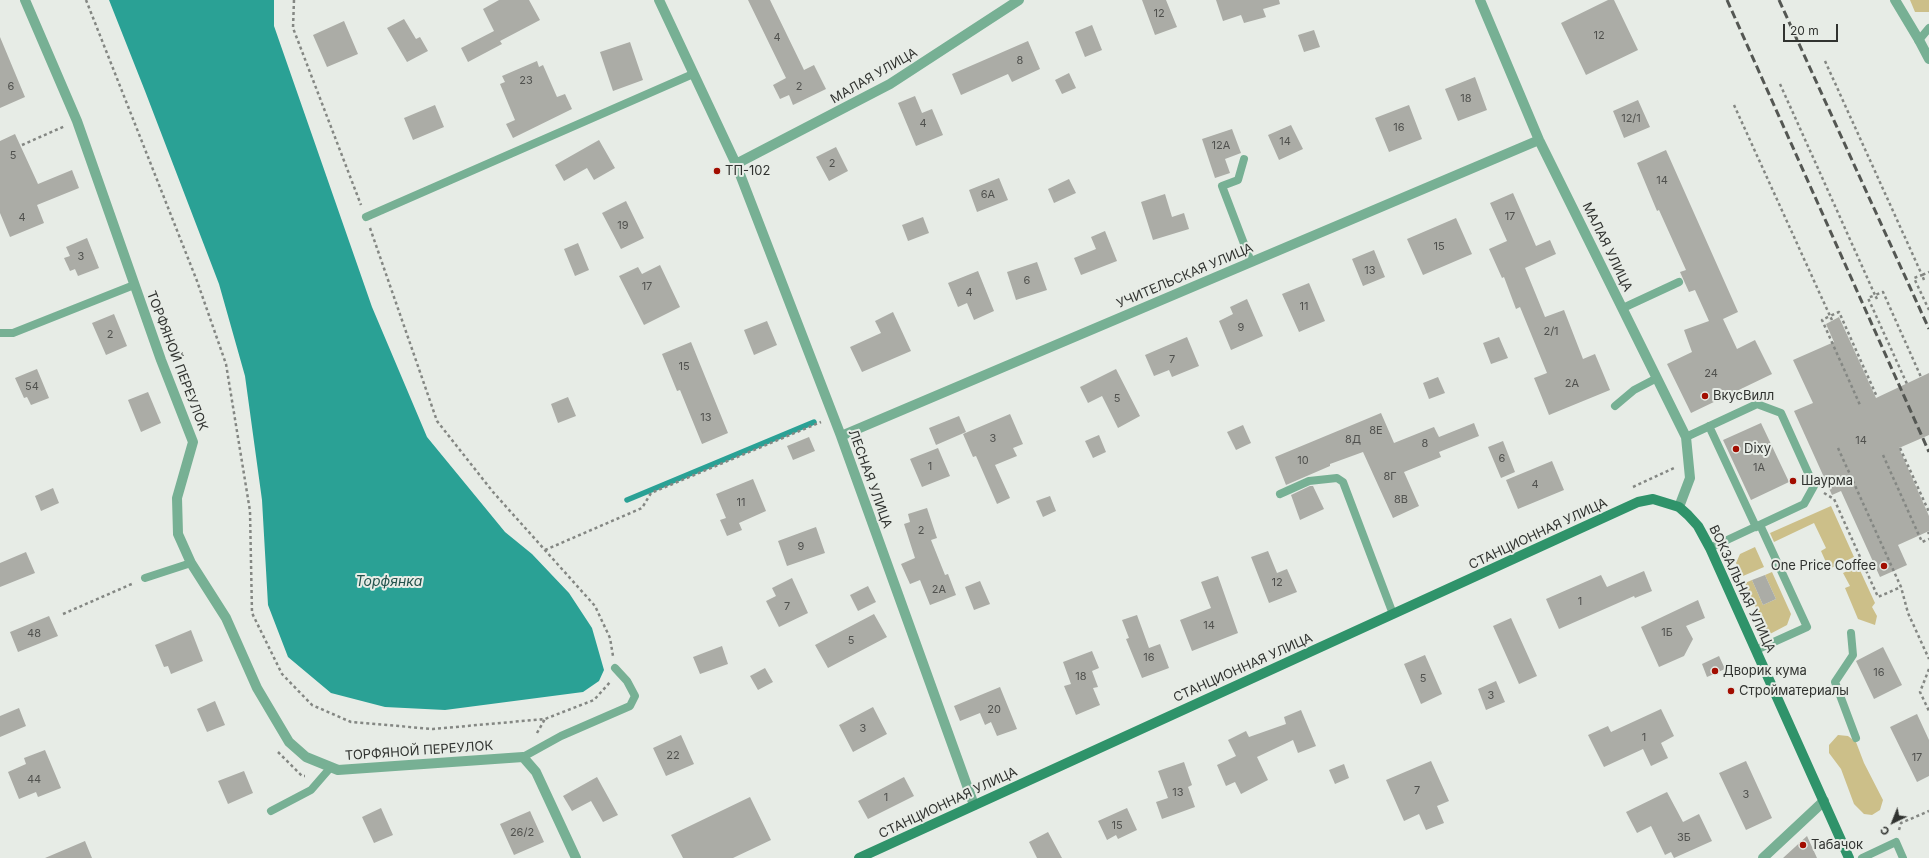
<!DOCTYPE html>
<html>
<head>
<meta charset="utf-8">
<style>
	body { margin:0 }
	#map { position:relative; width:1929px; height:858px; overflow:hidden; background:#e7ece6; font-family:Inter,sans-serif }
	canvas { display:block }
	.north { position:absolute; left:1873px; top:802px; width:40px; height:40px; -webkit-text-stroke:3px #e7ece6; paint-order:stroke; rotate:223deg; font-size:11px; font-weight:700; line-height:16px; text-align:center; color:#313330 }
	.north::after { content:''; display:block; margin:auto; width:14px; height:18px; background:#313330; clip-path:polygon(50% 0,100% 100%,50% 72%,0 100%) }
	.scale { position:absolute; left:1783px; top:24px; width:55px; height:18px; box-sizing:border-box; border:2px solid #313330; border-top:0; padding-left:5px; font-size:12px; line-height:14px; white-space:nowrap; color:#313330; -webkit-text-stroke:3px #e7ece6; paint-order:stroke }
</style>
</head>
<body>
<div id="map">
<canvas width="1929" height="858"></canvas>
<div class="north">С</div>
<div class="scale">20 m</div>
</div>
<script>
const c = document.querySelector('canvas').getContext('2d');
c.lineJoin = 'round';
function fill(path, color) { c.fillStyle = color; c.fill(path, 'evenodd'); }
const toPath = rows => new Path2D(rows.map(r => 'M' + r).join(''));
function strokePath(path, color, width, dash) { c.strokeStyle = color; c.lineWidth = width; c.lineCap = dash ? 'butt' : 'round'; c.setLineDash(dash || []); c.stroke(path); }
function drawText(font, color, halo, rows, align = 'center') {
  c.font = font + ' Inter,sans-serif'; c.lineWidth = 4; c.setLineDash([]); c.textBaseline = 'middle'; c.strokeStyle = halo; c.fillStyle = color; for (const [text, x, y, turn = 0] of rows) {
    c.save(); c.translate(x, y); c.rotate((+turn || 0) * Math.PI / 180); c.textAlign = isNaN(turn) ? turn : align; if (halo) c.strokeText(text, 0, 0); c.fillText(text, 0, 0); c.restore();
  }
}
const green = toPath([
	[1910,0,1929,0,1929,12,1915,12],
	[1831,506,1854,557,1829,569,1821,551,1826,548,1814,523,1774,542,1770,533],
	[1755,547,1764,567,1743,576,1736,563,1740,554],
	[1858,566,1875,603,1872,607,1877,616,1875,625,1858,619,1845,588,1850,586,1843,573],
	[1772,572,1791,614,1787,625,1768,635,1745,583,1752,580,1763,605,1776,599,1765,575],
	[1838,735,1848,736,1856,742,1864,763,1883,800,1880,810,1872,815,1864,814,1854,804,1841,769,1829,753,1829,745]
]);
const water = toPath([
	[109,0,274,0,274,26,372,307,427,437,505,532,532,554,569,593,592,628,604,670,599,681,583,692,445,710,385,707,331,693,288,657,268,605,262,500,245,376,219,284,145,91]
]);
const stream = toPath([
	[627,500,814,422]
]);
const building = toPath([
	[499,0,529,0,540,20,500,41,502,44,468,62,461,48,494,31,483,9],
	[748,0,770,0,804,70,814,65,826,89,793,105,789,95,780,99,773,85,786,78],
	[1142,0,1166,0,1177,27,1155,35],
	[1216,0,1279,0,1280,4,1263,9,1266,17,1244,23,1241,15,1223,21],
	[1608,0,1614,0,1638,50,1586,75,1561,23],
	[404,19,416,39,420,37,428,51,407,62,387,28],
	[344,21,358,54,327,67,313,35],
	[1092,25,1102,50,1085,57,1075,32],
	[1314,30,1320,47,1304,52,1298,35],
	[0,37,25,97,0,108],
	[1028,41,1040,69,1012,82,1008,74,961,95,952,74],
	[630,42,643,80,613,91,600,52],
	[537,61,539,67,543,65,557,97,565,94,572,109,513,138,506,124,515,120,500,84,505,82,502,76],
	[1069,73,1076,88,1062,94,1055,80],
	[1475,77,1487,110,1458,121,1445,89],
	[915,96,922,113,932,109,943,135,916,146,898,103],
	[1638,100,1650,127,1624,138,1613,111],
	[435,105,444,127,413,140,404,118],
	[1409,105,1422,139,1389,152,1375,118],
	[1291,125,1303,149,1279,160,1268,135],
	[1232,129,1241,153,1225,159,1230,173,1215,178,1202,139],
	[15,134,38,184,72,170,79,188,37,205,44,223,10,237,0,213,0,141],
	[599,140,615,168,594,180,587,168,564,181,555,165],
	[836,147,848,171,829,181,816,157],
	[1666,150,1738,312,1723,319,1737,349,1755,340,1772,374,1691,413,1667,364,1692,352,1684,330,1709,321,1695,290,1689,292,1680,272,1686,270,1659,210,1657,211,1637,163],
	[999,178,1008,200,977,212,969,190],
	[1069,179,1076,193,1054,203,1048,189],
	[1513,193,1536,246,1550,240,1556,254,1525,268,1545,317,1564,310,1583,359,1595,354,1610,390,1549,415,1534,378,1547,373,1520,307,1516,309,1504,277,1502,278,1489,249,1507,241,1490,203],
	[1165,194,1172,217,1184,213,1189,229,1153,240,1141,202],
	[626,201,644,238,621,249,602,213],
	[923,217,929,233,908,241,902,225],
	[1456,218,1472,254,1423,275,1407,239],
	[1105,231,1117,261,1081,275,1074,258,1096,249,1091,237],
	[87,238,99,268,78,276,75,269,70,271,64,258,70,256,66,247],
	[578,243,589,270,575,276,564,249],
	[1374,250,1385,277,1363,286,1352,259],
	[1037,262,1047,290,1016,300,1007,272],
	[660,265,680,307,644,325,619,276,638,267,642,274],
	[978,271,994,311,974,320,967,303,958,307,948,283],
	[1309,283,1325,321,1299,332,1282,294],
	[1247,299,1263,336,1231,350,1219,321,1233,314,1230,307],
	[893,312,911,351,862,372,850,347,881,333,875,321],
	[114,314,127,346,106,355,92,323],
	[1839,317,1876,398,1929,373,1929,435,1899,448,1929,516,1929,531,1898,545,1907,565,1880,577,1841,491,1832,495,1794,411,1813,403,1793,360,1834,342,1826,324],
	[767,321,777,345,754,355,744,330],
	[1187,337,1199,366,1172,377,1169,370,1154,376,1145,355],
	[1499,337,1508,358,1491,364,1483,343],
	[691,342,728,433,702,444,680,390,677,391,662,354],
	[37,369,49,398,31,405,27,397,24,398,15,378],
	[1116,369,1140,416,1118,428,1102,396,1088,403,1080,387],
	[1438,377,1445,393,1429,399,1423,383],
	[148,392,161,423,141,432,128,400],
	[568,397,576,416,558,423,551,404],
	[1381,413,1394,443,1434,427,1439,437,1474,423,1479,436,1439,452,1441,457,1404,472,1419,506,1393,518,1363,452,1330,464,1330,466,1286,485,1275,457],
	[1010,414,1023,444,1013,448,1017,456,995,465,1010,498,997,504,976,456,973,457,963,434],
	[959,416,966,432,936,445,929,428],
	[1761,423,1789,482,1751,500,1723,440],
	[1243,425,1251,443,1236,450,1227,432],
	[1099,435,1106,452,1093,458,1085,441],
	[809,437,815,451,793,460,787,446],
	[1503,441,1515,472,1501,478,1488,447],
	[938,448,950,476,922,487,910,459],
	[1552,461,1564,490,1518,509,1506,480],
	[753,479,766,511,739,523,742,530,727,536,720,520,726,518,716,494],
	[1310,486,1313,486,1324,509,1300,520,1291,495],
	[53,488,59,503,41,511,35,496],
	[1050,496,1056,511,1043,517,1036,501],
	[927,508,937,538,931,540,945,575,948,574,956,595,930,605,920,580,910,584,901,564,915,558,904,524,910,522,908,514],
	[816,527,825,553,787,566,778,541],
	[1268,551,1277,573,1287,569,1297,592,1269,603,1251,557],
	[26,552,35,573,0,587,0,563],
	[1644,571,1652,591,1635,598,1634,596,1559,629,1546,599,1601,575,1607,587],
	[1765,575,1776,599,1763,605,1752,580],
	[1218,576,1238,633,1192,651,1180,620,1211,608,1201,582],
	[792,578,808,613,779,627,766,601,776,596,772,588],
	[980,581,990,604,974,610,965,587],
	[868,586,876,602,858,611,850,595],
	[1698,600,1705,618,1686,626,1693,639,1684,656,1659,667,1641,627],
	[874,614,887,637,828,668,815,645],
	[1137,615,1149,648,1160,644,1169,668,1142,678,1126,639,1129,638,1122,620],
	[49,616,58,636,18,652,10,632],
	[1511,618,1537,676,1519,684,1493,626],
	[191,630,203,661,171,674,168,666,164,667,155,645],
	[722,646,728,664,700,674,693,657],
	[1883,647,1902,685,1874,699,1856,661],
	[1092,651,1099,668,1092,671,1098,687,1093,688,1100,705,1076,715,1064,686,1071,684,1063,662],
	[1425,655,1442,694,1421,704,1404,664],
	[1719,656,1725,669,1707,677,1702,664],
	[765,668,773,682,758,690,750,676],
	[1496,681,1505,702,1486,710,1478,689],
	[1000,687,1017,729,997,736,991,722,985,725,980,713,960,721,954,706],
	[215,701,225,725,207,732,197,709],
	[873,707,887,734,853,752,839,725],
	[19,708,26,726,0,737,0,716],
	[1661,709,1674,736,1661,743,1668,758,1651,766,1643,749,1604,767,1588,735,1608,726,1611,732],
	[1301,710,1316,746,1298,753,1293,740,1257,757,1268,780,1241,794,1235,782,1226,786,1217,765,1236,756,1228,740,1246,731,1249,737,1286,724,1284,717],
	[1917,714,1929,740,1929,776,1917,782,1890,727],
	[681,735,694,764,666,776,653,748],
	[45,750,61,788,38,797,36,792,19,799,8,772,26,764,24,758],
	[1431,761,1449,801,1437,806,1444,823,1426,830,1419,814,1404,821,1386,780],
	[1746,761,1772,818,1746,830,1719,773],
	[1184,762,1192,785,1188,787,1195,807,1162,819,1156,802,1168,798,1158,771],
	[1344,764,1349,778,1335,784,1329,770],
	[244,771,253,793,228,804,218,781],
	[597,777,618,815,603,822,591,801,572,811,563,796],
	[904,777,914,796,868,819,858,801],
	[1667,792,1683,822,1699,814,1712,841,1674,858,1671,852,1665,855,1651,826,1637,833,1626,812],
	[750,797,771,840,733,858,683,858,671,835],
	[381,808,393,835,374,843,362,817],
	[1127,808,1137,830,1118,839,1116,835,1107,840,1098,821],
	[530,811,544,842,514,855,500,824],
	[1048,832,1062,858,1037,858,1029,842],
	[1807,836,1817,858,1783,858],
	[85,841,92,858,45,858]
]);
const path = toPath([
	[86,0,197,281,226,364,250,511,252,613,282,674,312,705,351,722,433,729,545,719,594,700,611,681],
	[294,0,293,28,361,205],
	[1825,61,1922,275,1914,278,1929,310],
	[1780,84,1875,295,1868,298,1907,384],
	[1734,105,1830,316,1822,320,1860,405],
	[22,145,65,126],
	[370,228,437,421,493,492,595,606,610,638,613,656],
	[1924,280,1922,275,1929,272],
	[1877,299,1875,295,1883,292,1921,377],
	[1832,320,1830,316,1839,312,1877,397],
	[1838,448,1901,587,1908,613,1929,659],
	[1900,448,1929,512],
	[1883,455,1922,542,1929,539],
	[1633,487,1676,467],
	[1824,493,1834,499,1878,597,1901,587],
	[1928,532,1929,534],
	[545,550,642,508,651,493,821,422],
	[63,614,134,583],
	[1929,669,1920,692,1929,711],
	[537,733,545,719],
	[278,752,302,776,305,776],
	[1899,830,1901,823,1929,811]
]);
const service = toPath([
	[1919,40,1929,28],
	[1244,159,1238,180,1222,186,1251,262],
	[366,217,693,74],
	[1623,308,1679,282],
	[0,333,13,333,134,285],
	[1615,406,1634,390,1657,378],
	[1709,426,1756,527],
	[1686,437,1757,404,1781,413,1814,486,1804,504,1710,548],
	[1280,494,1309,481,1337,478,1343,482,1393,614],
	[145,578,191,563],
	[1851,633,1853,655,1835,682,1856,738],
	[1756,650,1807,627,1760,525],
	[523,757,561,736,630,706,635,696,627,681,615,668],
	[271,811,311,790,331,767],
	[1862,858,1896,842,1903,858]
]);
const minor = toPath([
	[25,0,77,121,161,360,193,442,177,498,178,534,191,563,226,618,257,688,289,742,306,757,338,770,523,757,536,772,576,858],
	[659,0,736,164,841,436,974,805],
	[1480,0,1539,140,1686,437,1690,478,1679,507],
	[1895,0,1919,40],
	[736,164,890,84,1019,0],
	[841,436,1539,140],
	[1763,858,1824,801]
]);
const tertiary = toPath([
	[1919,40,1929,59]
]);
const secondary = toPath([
	[859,858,1638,502,1653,499,1679,507,1688,515,1698,526,1710,548,1849,858]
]);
const rail = toPath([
	[1727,0,1929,452],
	[1779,0,1929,329]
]);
const markers = [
	[717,171,4,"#a20d00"],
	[1705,396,4,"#a20d00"],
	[1736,449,4,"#a20d00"],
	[1793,481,4,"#a20d00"],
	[1884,566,4,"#a20d00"],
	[1715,671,4,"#a20d00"],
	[1731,691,4,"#a20d00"],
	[1803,845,4,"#a20d00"]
];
const numberNames = [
	["12",1159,14],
	["12",1599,36],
	["4",777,38],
	["8",1020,61],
	["23",526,81],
	["6",11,87],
	["2",799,87],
	["18",1466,99],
	["12/1",1631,119],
	["4",923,124],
	["16",1399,128],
	["14",1285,142],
	["12А",1221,146],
	["5",13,156],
	["2",832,164],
	["14",1662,181],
	["6А",988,195],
	["17",1510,217],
	["4",22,218],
	["19",623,226],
	["15",1439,247],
	["3",81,257],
	["13",1370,271],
	["6",1027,281],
	["17",647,287],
	["4",969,293],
	["11",1304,307],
	["9",1241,328],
	["2/1",1551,332],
	["2",110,335],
	["7",1172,360],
	["15",684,367],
	["24",1711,374],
	["2А",1572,384],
	["54",32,387],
	["5",1117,399],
	["13",706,418],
	["8Е",1376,431],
	["3",993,439],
	["8Д",1353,440],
	["14",1861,441],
	["8",1425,444],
	["6",1502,459],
	["10",1303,461],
	["1",930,467],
	["1А",1759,468],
	["8Г",1390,477],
	["4",1535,485],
	["8В",1401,500],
	["11",741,503],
	["2",921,531],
	["9",801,547],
	["12",1277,583],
	["2А",939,590],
	["1",1580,602],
	["7",787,607],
	["14",1209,626],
	["1Б",1667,633],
	["48",34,634],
	["5",851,641],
	["16",1149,658],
	["16",1879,673],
	["18",1081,677],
	["5",1423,679],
	["3",1491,696],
	["20",994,710],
	["3",863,729],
	["1",1644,738],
	["22",673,756],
	["17",1917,758],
	["44",34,780],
	["7",1417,791],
	["13",1178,793],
	["3",1746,795],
	["1",886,798],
	["15",1117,826],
	["26/2",522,833],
	["3Б",1684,838]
];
const streetNames = [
	["МАЛАЯ УЛИЦА",874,76,-30],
	["МАЛАЯ УЛИЦА",1607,247,64],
	["УЧИТЕЛЬСКАЯ УЛИЦА",1185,276,-23],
	["ТОРФЯНОЙ ПЕРЕУЛОК",177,361,69],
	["ЛЕСНАЯ УЛИЦА",870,479,70],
	["СТАНЦИОННАЯ УЛИЦА",1538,534,-25],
	["ВОКЗАЛЬНАЯ УЛИЦА",1742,589,65],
	["СТАНЦИОННАЯ УЛИЦА",1243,668,-24],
	["ТОРФЯНОЙ ПЕРЕУЛОК",419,751,-4],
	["СТАНЦИОННАЯ УЛИЦА",948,803,-25]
];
const poiNames = [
	["ТП-102",725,171],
	["ВкусВилл",1713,396],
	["Dixy",1744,449],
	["Шаурма",1801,481],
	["One Price Coffee",1876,566,"right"],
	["Дворик кума",1723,671],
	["Стройматериалы",1739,691],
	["Табачок",1811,845]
];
const waterNames = [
	["Торфянка",389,582]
];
fill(green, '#ccbf89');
fill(water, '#2aa195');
strokePath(stream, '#2aa195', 5.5);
fill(building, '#abaca6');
strokePath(path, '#848783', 2.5, [3, 3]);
strokePath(service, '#77b094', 8);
strokePath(minor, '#77b094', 10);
strokePath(tertiary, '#77b094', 10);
strokePath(secondary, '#2f936a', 10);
strokePath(rail, '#545753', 3, [8, 4]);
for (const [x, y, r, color] of markers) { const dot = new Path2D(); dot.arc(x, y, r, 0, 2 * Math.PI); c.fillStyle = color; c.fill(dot); strokePath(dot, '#e7ece6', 1.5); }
drawText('11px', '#50514e', null, numberNames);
drawText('13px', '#313330', '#e7ece6', streetNames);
drawText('13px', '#313330', '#e7ece6', poiNames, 'left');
drawText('italic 14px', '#22524c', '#e7ece6', waterNames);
</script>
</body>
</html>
